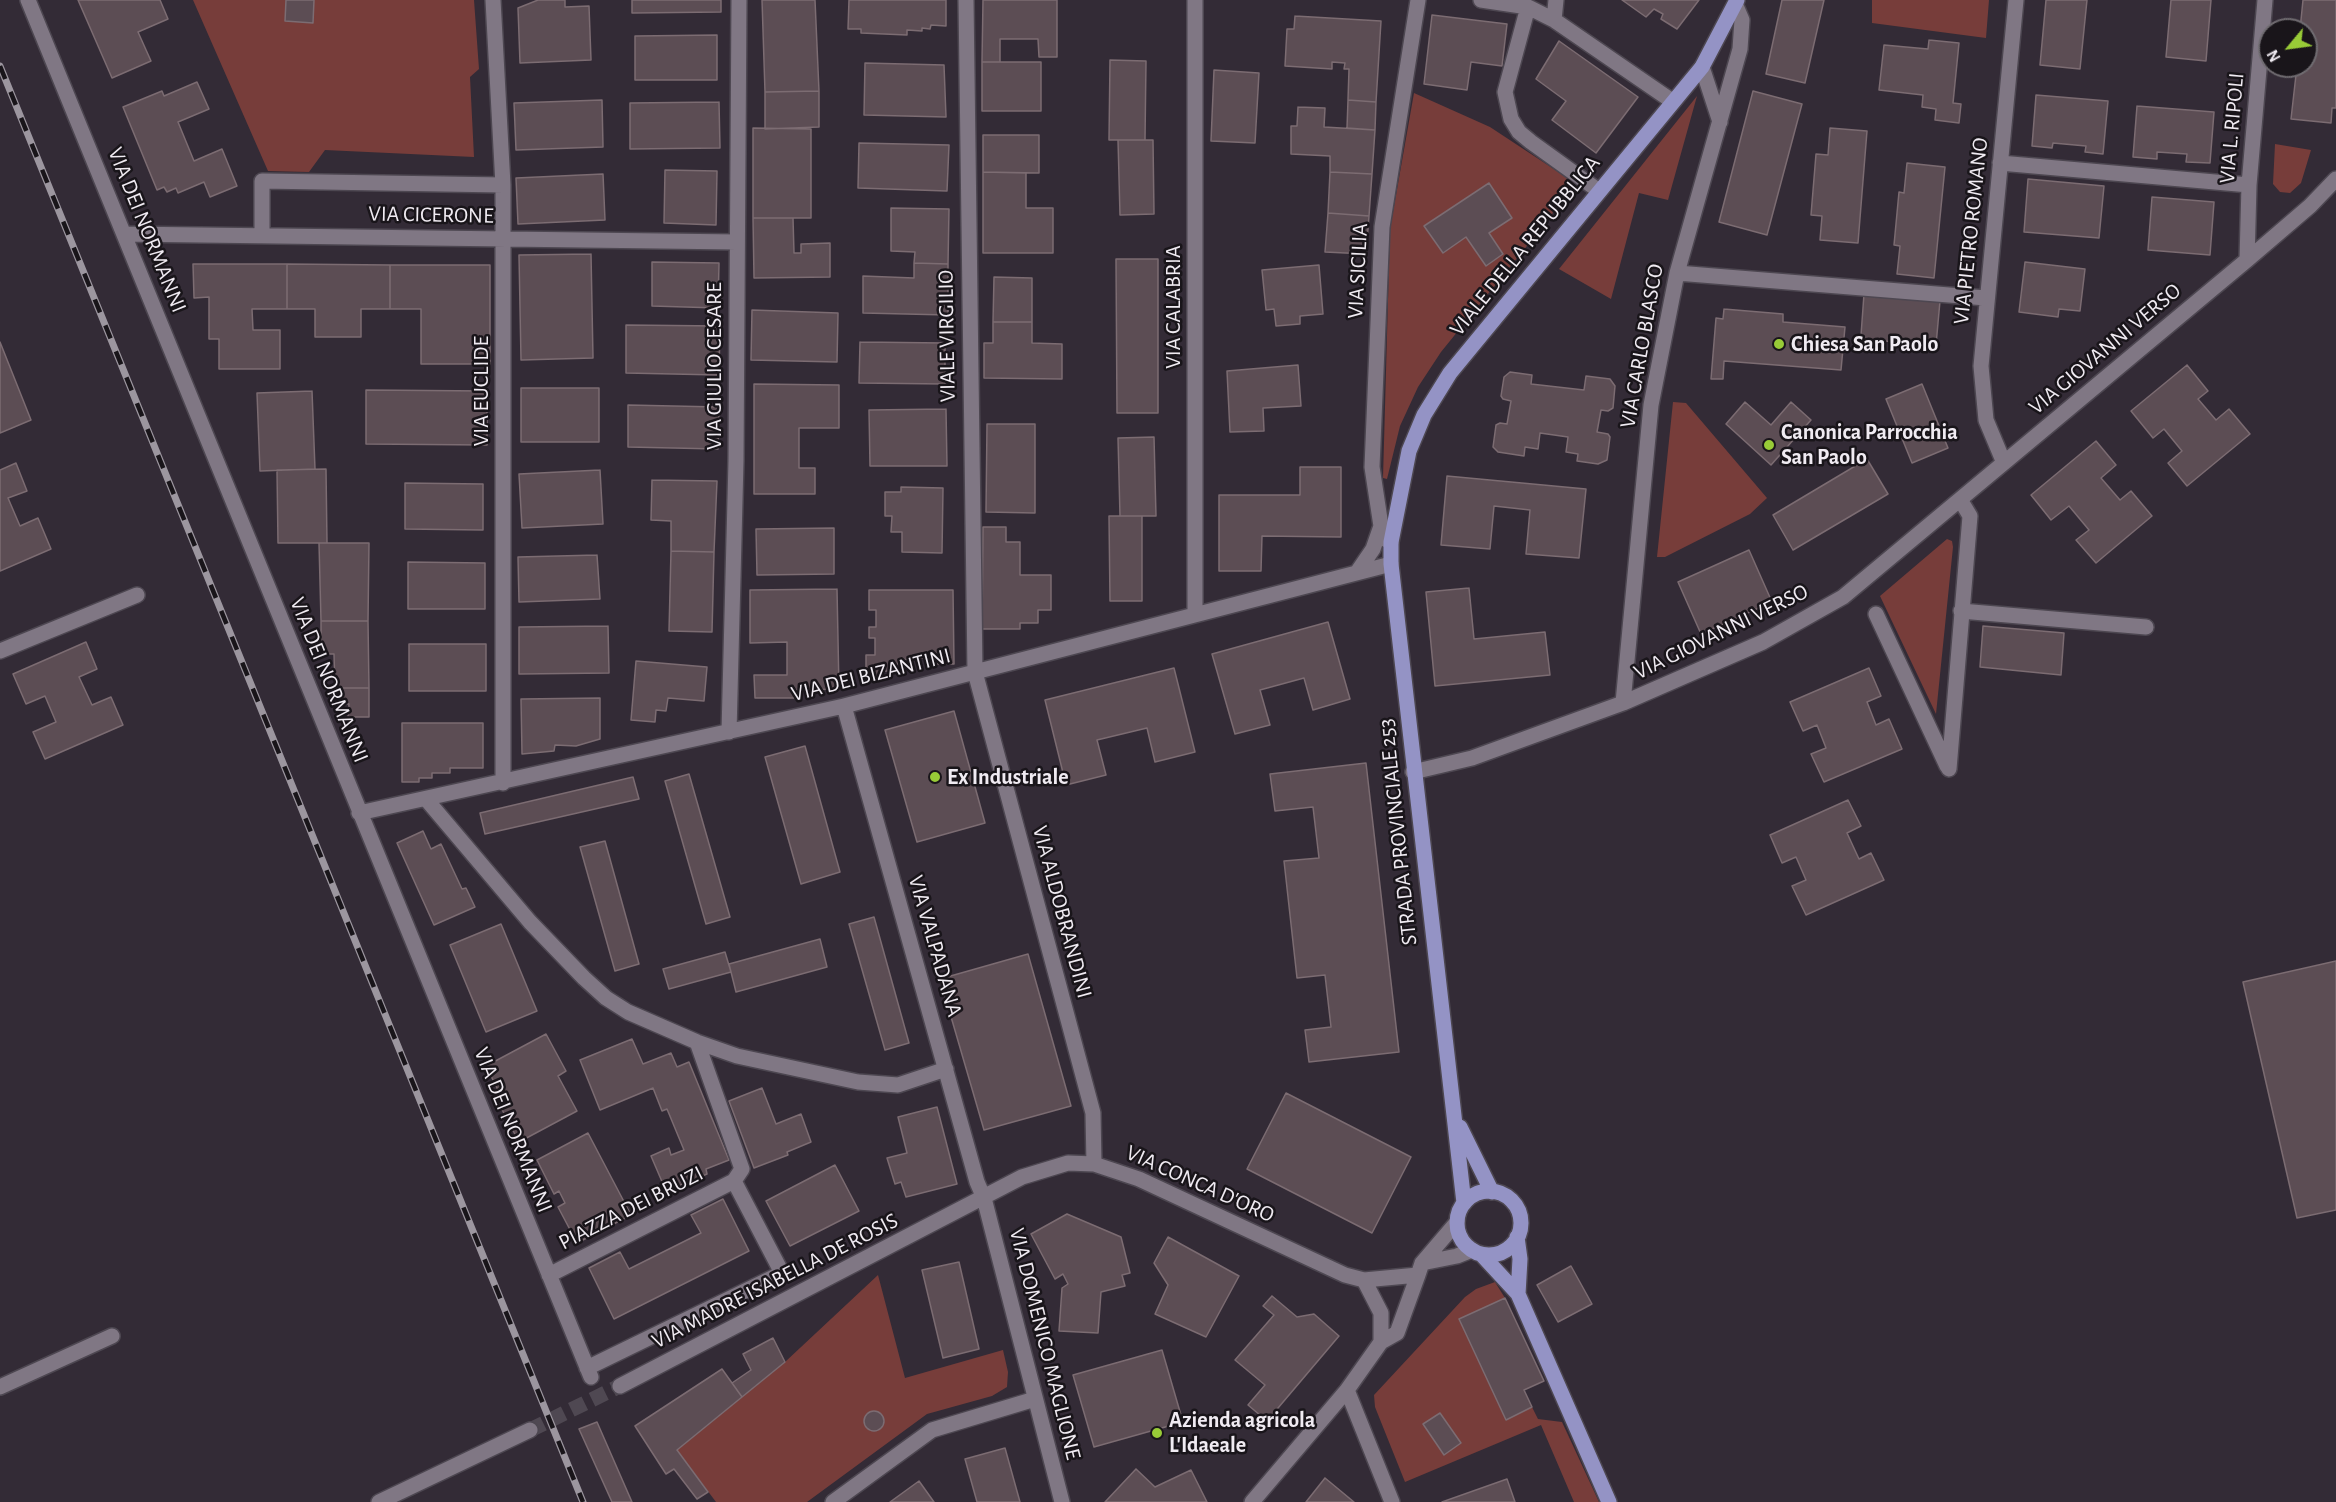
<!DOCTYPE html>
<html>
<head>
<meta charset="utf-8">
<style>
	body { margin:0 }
	#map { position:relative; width:2336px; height:1502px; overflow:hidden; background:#332b36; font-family:"Alegreya Sans",sans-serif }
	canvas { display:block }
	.north { position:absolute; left:2258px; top:18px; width:60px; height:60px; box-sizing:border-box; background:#19151a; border:2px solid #6f6b70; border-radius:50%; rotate:241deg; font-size:16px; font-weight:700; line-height:24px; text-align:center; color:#f0ebf2 }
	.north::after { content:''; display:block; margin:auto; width:21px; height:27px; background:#98cb37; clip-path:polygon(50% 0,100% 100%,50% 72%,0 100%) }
</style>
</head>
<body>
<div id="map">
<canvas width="2336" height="1502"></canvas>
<div class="north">N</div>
</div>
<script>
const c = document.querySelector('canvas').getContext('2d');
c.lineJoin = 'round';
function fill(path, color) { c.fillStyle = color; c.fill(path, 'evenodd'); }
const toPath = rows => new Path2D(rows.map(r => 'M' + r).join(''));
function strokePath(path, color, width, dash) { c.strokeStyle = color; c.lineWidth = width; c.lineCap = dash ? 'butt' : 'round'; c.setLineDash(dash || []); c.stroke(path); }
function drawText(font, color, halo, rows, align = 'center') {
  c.font = font + ' "Alegreya Sans",sans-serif'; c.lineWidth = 5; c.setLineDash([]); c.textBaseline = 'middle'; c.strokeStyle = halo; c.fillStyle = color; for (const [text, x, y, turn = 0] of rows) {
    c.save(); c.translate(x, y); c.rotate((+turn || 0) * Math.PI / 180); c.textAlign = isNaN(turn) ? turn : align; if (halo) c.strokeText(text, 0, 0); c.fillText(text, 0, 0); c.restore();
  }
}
const green = toPath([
	[193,0,474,0,479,69,470,77,474,157,325,150,309,172,268,171],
	[1872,0,1989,0,1986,38,1872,23],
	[1414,93,1490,127,1575,183,1567,193,1560,189,1552,215,1441,352,1418,387,1400,426,1387,479,1383,478,1390,229],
	[1697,96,1668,200,1639,193,1611,299,1559,269],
	[2275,144,2311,150,2301,183,2290,193,2280,192,2273,184],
	[1673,402,1686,403,1767,498,1750,514,1665,557,1657,557],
	[1947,539,1952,541,1953,547,1936,714,1880,596],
	[878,1275,905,1378,1003,1350,1008,1372,1007,1387,992,1396,927,1414,807,1502,716,1502,677,1450,785,1362],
	[1495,1282,1505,1298,1506,1419,1532,1407,1538,1419,1562,1422,1599,1502,1574,1502,1541,1425,1405,1482,1375,1407,1374,1395,1465,1297,1476,1289]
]);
const building = toPath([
	[78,0,160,0,168,19,138,32,151,61,112,78,78,0],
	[286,0,314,0,313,23,285,21,286,0],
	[538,0,565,0,565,7,589,6,591,60,520,63,518,8,538,0],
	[632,0,721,0,721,12,632,13,632,0],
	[762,0,815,0,819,91,765,92,762,0],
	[849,0,946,0,946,26,931,25,930,29,922,28,922,31,907,30,907,35,861,33,861,29,848,29,849,0],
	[983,0,1057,0,1057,57,1039,57,1038,39,1000,39,1000,62,982,62,983,0],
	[1622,0,1699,0,1677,29,1661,19,1663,14,1654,9,1646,17,1622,0],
	[1782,0,1824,0,1805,83,1766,74,1782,0],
	[2046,0,2087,0,2080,69,2040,65,2046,0],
	[2171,0,2211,0,2206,61,2166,57,2171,0],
	[2303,0,2336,0,2336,108,2332,108,2331,123,2291,119,2297,66,2306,66,2306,30,2300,30,2303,0],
	[1432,15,1507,24,1502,66,1471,62,1467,90,1424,84,1432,15],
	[1295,16,1381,21,1376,102,1348,100,1349,69,1344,69,1345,63,1332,62,1332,69,1285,66,1287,29,1294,29,1295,16],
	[717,35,717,80,635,80,635,36,717,35],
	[1929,40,1959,43,1953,103,1961,104,1959,123,1935,120,1936,109,1922,107,1923,95,1879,90,1884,45,1928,49,1929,40],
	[1559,41,1638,97,1596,153,1552,120,1566,101,1536,79,1559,41],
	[1110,60,1146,61,1145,140,1109,140,1110,60],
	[982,62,1041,62,1041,111,982,111,982,62],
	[865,63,944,65,946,117,864,115,865,63],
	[1214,70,1259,73,1255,143,1211,141,1214,70],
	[197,82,209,109,178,122,194,161,222,149,237,186,210,197,204,182,178,193,176,188,167,192,164,187,157,190,123,107,162,91,164,96,197,82],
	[819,91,819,127,765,129,765,92,819,91],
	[1753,91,1802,104,1767,235,1719,222,1753,91],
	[2036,95,2108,101,2103,154,2085,152,2086,146,2053,143,2052,148,2032,146,2036,95],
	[602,100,603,147,516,150,514,103,602,100],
	[1348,100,1376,102,1375,130,1347,128,1348,100],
	[719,102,720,148,630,149,630,103,719,102],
	[2137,106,2214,112,2210,163,2186,162,2187,154,2157,152,2157,159,2133,157,2137,106],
	[1298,107,1325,108,1324,127,1375,130,1372,174,1330,172,1330,156,1291,154,1291,126,1297,126,1298,107],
	[753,128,811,129,811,218,753,218,753,128],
	[1830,128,1867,131,1858,243,1820,240,1822,216,1811,215,1816,154,1828,155,1830,128],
	[983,135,1039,135,1039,173,983,172,983,135],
	[1118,140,1153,140,1154,214,1120,215,1118,140],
	[859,143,949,145,947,191,858,188,859,143],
	[1907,163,1945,167,1934,278,1897,274,1900,246,1894,245,1899,192,1904,193,1907,163],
	[665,170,717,171,716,225,664,223,665,170],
	[983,172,1026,173,1026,208,1053,208,1053,253,983,253,983,172],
	[1330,172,1372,174,1369,216,1328,213,1330,172],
	[603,174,605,220,518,224,516,178,603,174],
	[2028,179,2104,186,2099,238,2024,232,2028,179],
	[1489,183,1512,218,1489,233,1503,254,1486,266,1466,237,1443,253,1424,226,1489,183],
	[2152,197,2214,202,2210,255,2148,250,2152,197],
	[891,208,949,209,948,264,914,263,915,252,891,251,891,208],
	[1328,213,1369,216,1366,254,1325,252,1328,213],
	[753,218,793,218,794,253,801,253,801,244,830,243,830,277,754,278,753,218],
	[591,254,593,358,521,360,519,255,591,254],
	[1116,259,1158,259,1158,413,1117,413,1116,259],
	[652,262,719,263,718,308,652,306,652,262],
	[2025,262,2085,269,2080,311,2059,309,2058,317,2019,312,2025,262],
	[914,263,948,264,948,315,863,313,863,276,914,278,914,263],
	[193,264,287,264,287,309,252,309,253,330,280,330,280,369,219,369,219,339,209,339,209,297,194,298,193,264],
	[287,264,390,265,390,309,361,309,361,337,315,337,315,309,287,309,287,264],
	[390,265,490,265,490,364,421,364,421,309,390,309,390,265],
	[1319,265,1323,314,1300,316,1300,324,1276,326,1274,309,1266,310,1262,270,1319,265],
	[994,277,1032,278,1032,322,993,322,994,277],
	[1864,294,1940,301,1936,345,1885,341,1884,351,1860,349,1864,294],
	[1724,309,1783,314,1783,322,1845,327,1841,370,1724,361,1723,379,1711,379,1716,318,1723,319,1724,309],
	[752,310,838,313,837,362,751,360,752,310],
	[993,322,1032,322,1032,343,1062,344,1062,379,984,378,984,343,993,343,993,322],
	[626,325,720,326,719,375,626,373,626,325],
	[0,342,31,420,0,433,0,342],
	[860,342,945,343,945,384,859,383,860,342],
	[1298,365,1301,406,1263,408,1264,431,1230,432,1227,371,1298,365],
	[2187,365,2208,391,2198,399,2216,420,2229,409,2250,434,2187,486,2168,463,2182,451,2164,429,2153,438,2131,411,2187,365],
	[1510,372,1532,375,1531,384,1584,390,1586,376,1610,379,1615,386,1613,408,1608,411,1601,410,1597,432,1608,434,1610,437,1607,460,1598,464,1577,461,1578,454,1566,452,1568,437,1540,433,1538,449,1525,447,1524,456,1498,452,1493,447,1496,425,1500,423,1507,424,1511,401,1503,399,1501,396,1504,377,1510,372],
	[754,384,839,385,839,428,799,428,799,468,815,468,815,494,754,494,754,384],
	[1922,384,1948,448,1912,463,1886,399,1922,384],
	[521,388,599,388,599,442,521,442,521,388],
	[366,390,487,391,487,445,366,444,366,390],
	[312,391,315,469,260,471,257,393,312,391],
	[1745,402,1771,425,1791,402,1811,420,1771,465,1726,424,1745,402],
	[628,405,719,407,718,449,628,447,628,405],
	[946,409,947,466,870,466,869,410,946,409],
	[987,424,1035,424,1035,513,986,512,987,424],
	[1154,437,1156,516,1120,516,1118,438,1154,437],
	[2096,441,2116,465,2101,478,2120,500,2131,491,2152,516,2096,563,2076,540,2089,530,2069,506,2051,520,2031,495,2096,441],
	[1867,459,1888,494,1793,550,1773,515,1867,459],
	[16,463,27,491,8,498,20,526,38,518,51,549,0,571,0,470,16,463],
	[1300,467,1341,467,1341,537,1262,536,1261,571,1219,571,1219,495,1300,495,1300,467],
	[326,469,327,543,278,543,277,470,326,469],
	[600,470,603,524,522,528,519,474,600,470],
	[1447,476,1586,489,1579,558,1526,554,1530,510,1494,506,1490,549,1441,545,1447,476],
	[652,480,717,481,714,552,671,551,671,521,651,520,652,480],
	[405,483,483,484,483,530,405,529,405,483],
	[901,487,943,488,942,553,902,552,902,532,891,532,892,516,885,516,885,492,901,492,901,487],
	[1109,516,1142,516,1142,601,1110,601,1109,516],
	[983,527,1006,527,1006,542,1020,542,1020,575,1051,575,1051,610,1038,610,1038,623,1020,623,1020,629,982,629,983,527],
	[834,528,834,574,757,575,756,529,834,528],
	[319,543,369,543,368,621,321,621,319,543],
	[1749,550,1772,602,1701,634,1678,582,1749,550],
	[671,551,714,552,712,632,669,631,671,551],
	[597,555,600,599,519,602,518,557,597,555],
	[408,562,485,563,485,609,408,609,408,562],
	[1469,588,1474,639,1545,632,1550,675,1435,686,1426,592,1469,588],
	[837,589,839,689,795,690,794,698,755,698,754,675,787,675,787,642,750,643,750,590,837,589],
	[869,590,953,590,954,664,929,664,924,658,899,660,895,671,881,671,881,677,866,677,866,655,875,655,875,638,869,638,869,627,876,627,876,610,869,610,869,590],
	[321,621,368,621,369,688,335,688,334,654,321,654,321,621],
	[1328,622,1350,699,1313,710,1304,678,1260,690,1270,725,1235,734,1212,654,1328,622],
	[608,626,609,673,519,674,519,627,608,626],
	[1983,626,2064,633,2061,675,1980,667,1983,626],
	[86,642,97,669,79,677,92,705,111,697,123,725,45,759,33,732,56,722,45,696,26,704,13,674,86,642],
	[409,644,486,644,486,691,409,691,409,644],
	[636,661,707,667,704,701,668,698,666,711,656,710,655,722,631,720,636,661],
	[1174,668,1195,752,1155,762,1147,728,1097,740,1106,775,1066,785,1045,700,1174,668],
	[1869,668,1881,696,1867,702,1876,725,1889,719,1902,749,1824,782,1811,754,1826,748,1817,725,1803,731,1790,702,1869,668],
	[339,688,369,688,369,717,348,717,349,704,339,703,339,688],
	[600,698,600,739,576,746,555,745,554,751,522,754,521,699,600,698],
	[954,711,985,823,917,842,885,730,954,711],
	[402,723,483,723,483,768,450,768,450,773,432,773,432,778,419,778,419,782,402,782,402,723],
	[805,746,840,872,801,884,765,757,805,746],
	[1366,763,1399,1052,1309,1062,1305,1030,1331,1027,1325,975,1297,978,1284,861,1319,858,1313,807,1275,811,1270,774,1366,763],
	[689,774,730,917,706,924,665,781,689,774],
	[633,777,639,799,485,834,480,813,633,777],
	[1848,800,1861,826,1847,833,1859,859,1871,853,1884,880,1806,915,1792,886,1806,880,1796,857,1782,863,1770,835,1848,800],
	[423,831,431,849,441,844,462,889,466,888,475,907,434,925,397,843,423,831],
	[605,841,639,964,615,971,580,847,605,841],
	[874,917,909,1043,885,1050,849,924,874,917],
	[501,924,537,1011,486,1032,450,945,501,924],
	[820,939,827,967,736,992,729,964,820,939],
	[725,952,731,972,669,989,663,969,725,952],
	[1028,954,1071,1106,984,1130,940,979,1028,954],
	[2336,961,2336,1210,2297,1218,2243,982,2336,961],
	[546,1034,566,1071,558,1076,577,1111,519,1142,498,1102,503,1100,486,1066,546,1034],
	[632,1039,643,1064,671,1053,677,1067,689,1062,729,1160,706,1169,707,1174,666,1191,651,1156,669,1148,671,1155,684,1150,667,1109,662,1111,653,1088,600,1110,580,1060,632,1039],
	[762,1088,776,1124,801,1114,811,1142,787,1152,788,1155,754,1168,729,1101,762,1088],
	[1286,1093,1411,1157,1372,1233,1247,1169,1286,1093],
	[937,1107,957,1184,906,1197,901,1182,895,1184,887,1158,907,1153,898,1117,937,1107],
	[588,1133,631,1215,577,1243,558,1207,565,1203,559,1191,554,1194,537,1160,588,1133],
	[835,1165,859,1211,790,1246,766,1201,835,1165],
	[723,1199,749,1251,614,1319,589,1268,620,1252,629,1269,701,1233,691,1215,723,1199],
	[1067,1214,1121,1237,1130,1273,1122,1275,1125,1286,1101,1292,1098,1333,1059,1331,1062,1288,1068,1284,1063,1274,1055,1279,1031,1234,1067,1214],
	[1168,1237,1239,1276,1206,1337,1155,1314,1168,1285,1154,1263,1168,1237],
	[959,1262,979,1349,943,1358,922,1270,959,1262],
	[1571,1266,1592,1304,1558,1322,1537,1285,1571,1266],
	[1272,1296,1297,1317,1314,1314,1339,1336,1267,1421,1248,1405,1265,1385,1235,1360,1274,1315,1263,1306,1272,1296],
	[1505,1298,1544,1381,1524,1390,1532,1407,1506,1420,1459,1319,1505,1298],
	[773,1338,785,1362,742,1397,732,1383,751,1370,743,1354,773,1338],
	[1162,1350,1183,1422,1094,1447,1073,1375,1162,1350],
	[722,1369,742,1397,677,1450,708,1492,697,1499,674,1469,666,1474,635,1426,722,1369],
	'864 1421a10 10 0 1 1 20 0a10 10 0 1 1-20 0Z',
	[1440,1413,1461,1443,1444,1455,1423,1424,1440,1413],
	[597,1422,632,1502,612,1502,579,1429,597,1422],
	[1005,1448,1020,1502,977,1502,965,1459,1005,1448],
	[1136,1469,1155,1487,1191,1470,1207,1502,1105,1502,1136,1469],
	[1325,1478,1354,1502,1306,1502,1325,1478],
	[1507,1479,1515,1502,1442,1502,1507,1479],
	[919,1481,934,1502,890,1502,919,1481]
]);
const minorTunnel = toPath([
	[530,1430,620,1386]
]);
const minor = toPath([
	[28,0,591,1377],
	[493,0,503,185,503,783],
	[966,0,975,672,1093,1113,1094,1164],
	[1481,0,1528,7,1554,20,1672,101],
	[1528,7,1505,92,1511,119,1519,132,1531,142,1599,191],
	[1554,20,1556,0],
	[1702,67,1720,122],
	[2000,163,2249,185],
	[124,234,737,242],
	[262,234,262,181,503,185],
	[2247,260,2249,185,2265,0],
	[1677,273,1986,298],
	[2004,463,1986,420,1981,366,2016,0],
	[1391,542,1385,539,1381,526,1372,467,1382,227,1418,0],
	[1358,571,1373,549,1381,526],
	[1961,611,2146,627],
	[1195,614,1195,0],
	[1876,614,1947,766],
	[0,651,137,595],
	[1623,703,1651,405,1677,273,1740,49,1742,20,1736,6],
	[844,706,977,1182,984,1198,1062,1502],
	[729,732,736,461,739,0],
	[1949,769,1970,516,1961,501],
	[1413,772,1472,758,1623,703,1763,642,1843,597,2247,260,2310,206,2336,179],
	[426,799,530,922,584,978,606,998,628,1012,697,1042,737,1056,858,1082,898,1085,946,1069],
	[359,813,844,706,1391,564],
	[1422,1263,1457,1256,1472,1250],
	[549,1275,734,1181],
	[1364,1280,1381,1313,1381,1342],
	[587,1368,782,1273,734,1181,742,1169,697,1042],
	[620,1386,1022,1177,1068,1163,1094,1164,1139,1179,1345,1275,1364,1280,1418,1275,1422,1263,1457,1222],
	[0,1387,112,1336],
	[1347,1390,1392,1502],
	[379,1502,530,1430],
	[833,1502,932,1430,1035,1399],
	[1252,1502,1347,1390,1381,1342,1397,1333,1418,1275]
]);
const major = toPath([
	[1460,1127,1492,1192],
	'1457 1223a32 32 0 1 1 64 0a32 32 0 1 1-64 0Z',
	[1464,1203,1391,564,1391,542,1409,451,1424,415,1450,373,1702,67,1737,0],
	[1517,1237,1520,1259,1518,1294],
	[1481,1254,1518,1294,1609,1502]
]);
const rail = toPath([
	[0,66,583,1502]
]);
const markers = [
	[1779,344,6,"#98cb37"],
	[1769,445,6,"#98cb37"],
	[935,777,6,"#98cb37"],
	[1157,1433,6,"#98cb37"]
];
const streetNames = [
	["VIA L. RIPOLI",2232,128,-85],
	["VIA CICERONE",431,215,1],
	["VIA DEI NORMANNI",147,230,68],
	["VIA PIETRO ROMANO",1971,231,-84],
	["VIALE DELLA REPUBBLICA",1525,246,-51],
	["VIA SICILIA",1358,271,-87],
	["VIA CALABRIA",1173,307,-90],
	["VIALE VIRGILIO",947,336,-91],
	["VIA CARLO BLASCO",1642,346,-80],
	["VIA GIOVANNI VERSO",2105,349,-40],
	["VIA GIULIO CESARE",714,366,-90],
	["VIA EUCLIDE",481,391,-90],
	["VIA GIOVANNI VERSO",1721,632,-26],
	["VIA DEI BIZANTINI",871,675,-14],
	["VIA DEI NORMANNI",329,680,68],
	["STRADA PROVINCIALE 253",1398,832,-96],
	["VIA ALDOBRANDINI",1062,912,75],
	["VIA VALPADANA",935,946,74],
	["VIA DEI NORMANNI",513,1130,68],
	["VIA CONCA D'ORO",1200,1184,24],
	["PIAZZA DEI BRUZI",631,1208,-27],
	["VIA MADRE ISABELLA DE ROSIS",775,1281,-27],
	["VIA DOMENICO MAGLIONE",1045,1344,76]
];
const poiNames = [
	["Chiesa San Paolo",1791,344],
	["Canonica Parrocchia",1781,432],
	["San Paolo",1781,457],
	["Ex Industriale",947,777],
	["Azienda agricola",1169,1420],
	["L'Idaeale",1169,1445]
];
fill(green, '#773d3a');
fill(building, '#5c4d54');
strokePath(building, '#7c6c72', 1.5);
strokePath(minorTunnel, '#4f4852', 15, [15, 8]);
strokePath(minor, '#4d4751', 18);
strokePath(major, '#4d4751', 18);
strokePath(minor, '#807784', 15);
strokePath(major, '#9493c5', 15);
strokePath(rail, '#9c969f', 7);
strokePath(rail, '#19151a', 4.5, [14]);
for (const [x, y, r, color] of markers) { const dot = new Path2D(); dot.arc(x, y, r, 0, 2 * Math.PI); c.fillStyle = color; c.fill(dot); strokePath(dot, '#19151a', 2); }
drawText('22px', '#f0ebf2', '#19151a', streetNames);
drawText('bold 22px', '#f0ebf2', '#19151a', poiNames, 'left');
</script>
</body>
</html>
